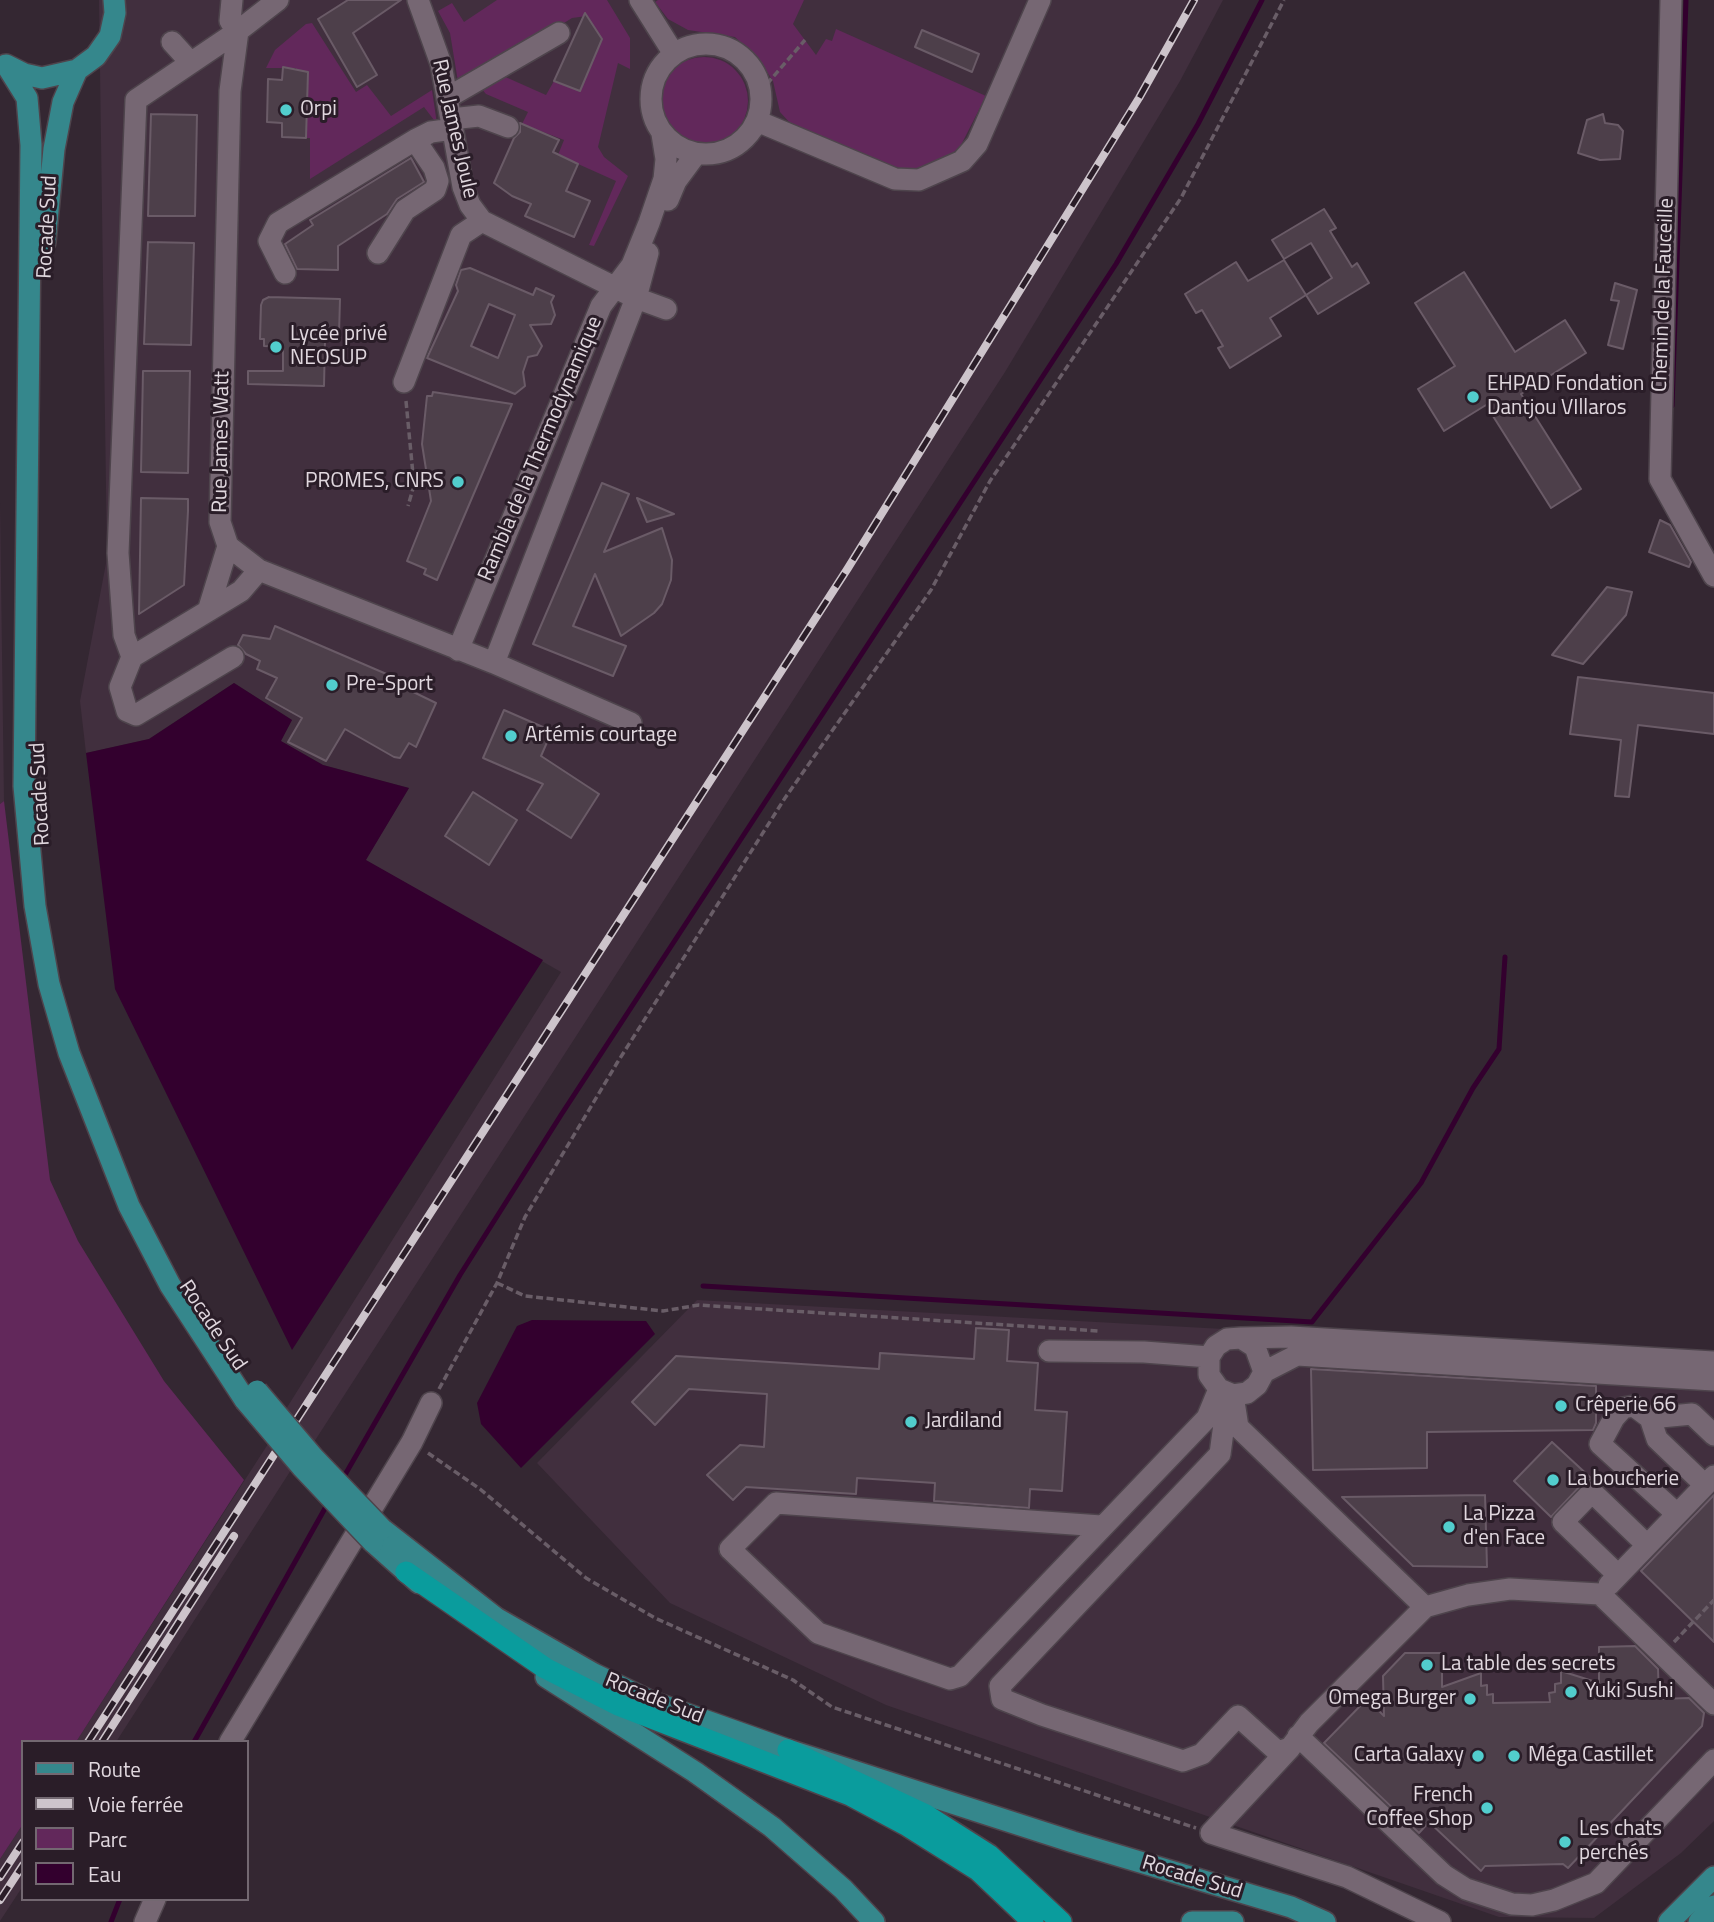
<!DOCTYPE html>
<html>
<head>
<meta charset="utf-8">
<style>
	body { margin:0 }
	#map { position:relative; width:1714px; height:1922px; overflow:hidden; background:#342732; font-family:"Titillium Web",sans-serif }
	canvas { display:block }
	.legend { position:absolute; left:21px; top:1740px; width:228px; height:161px; box-sizing:border-box; background:#2a1d28; border:2px solid #736871; margin:0; padding:9px 12px; list-style:none; font-size:21px; color:#e1d8df }
	.legend li { display:flex; align-items:center; gap:14px; height:35px }
	.legend b { width:35px; border:2px solid #736871 }
</style>
</head>
<body>
<div id="map">
<canvas width="1714" height="1922"></canvas>
<ul class="legend">
<li><b style="height:9px;background:#35878c"></b>Route</li>
<li><b style="height:9px;background:#cdc4cb"></b>Voie ferrée</li>
<li><b style="height:19px;background:#62285b"></b>Parc</li>
<li><b style="height:19px;background:#33002e"></b>Eau</li>
</ul>
</div>
<script>
const c = document.querySelector('canvas').getContext('2d');
c.lineJoin = 'round';
function fill(path, color) { c.fillStyle = color; c.fill(path, 'evenodd'); }
const toPath = rows => new Path2D(rows.map(r => 'M' + r).join(''));
function strokePath(path, color, width, dash) { c.strokeStyle = color; c.lineWidth = width; c.lineCap = dash ? 'butt' : 'round'; c.setLineDash(dash || []); c.stroke(path); }
function drawText(font, color, halo, rows, align = 'center') {
  c.font = font + ' "Titillium Web",sans-serif'; c.lineWidth = 6; c.setLineDash([]); c.textBaseline = 'middle'; c.strokeStyle = halo; c.fillStyle = color; for (const [text, x, y, turn = 0] of rows) {
    c.save(); c.translate(x, y); c.rotate((+turn || 0) * Math.PI / 180); c.textAlign = isNaN(turn) ? turn : align; if (halo) c.strokeText(text, 0, 0); c.fillText(text, 0, 0); c.restore();
  }
}
const built = toPath([
	[99,0,1223,0,1180,81,1005,372,314,1442,286,1409,561,972,365,860,409,788,323,765,280,741,292,720,234,683,149,739,86,753,80,701,107,558],
	[0,503,4,801,0,804],
	[697,1300,1714,1356,1714,1821,1681,1853,1594,1918,1499,1917,886,1705,670,1603,537,1463],
	[268,1444,291,1470,116,1742,76,1742],
	[23,1824,23,1886,0,1921,0,1859]
]);
const green = toPath([
	[497,0,607,0,630,38,630,69,618,63,598,147,604,157,628,176,594,246,589,245,616,181,558,155,564,140,522,124,528,112,486,94,480,87,501,75,546,95,554,81,580,91,601,39,587,16,572,18,459,88,450,33,438,11,452,3,464,22],
	[658,0,804,0,793,24,816,55,826,39,832,41,836,29,986,96,961,145,943,163,916,171,884,166,791,124,780,112,773,81,760,61,735,37,688,30,668,19,655,2],
	[312,23,356,92,367,85,391,116,432,90,437,124,424,107,310,179,310,138,306,138,306,123,308,72,296,72,296,68,266,68,275,50,306,24],
	'660 101a44 44 0 1 1 88 0a44 44 0 1 1-88 0Z',
	[4,801,50,1180,78,1241,164,1381,244,1480,76,1742,23,1742,23,1824,0,1859,0,804]
]);
const water = toPath([
	[234,683,292,720,281,741,323,765,409,788,366,860,543,960,292,1350,115,989,86,753,149,739],
	[532,1320,646,1321,655,1334,521,1468,481,1424,477,1403,517,1326]
]);
const stream = toPath([
	[1672,406,1686,0],
	[703,1286,1312,1322,1421,1183,1473,1088,1499,1049,1505,957],
	[342,1480,460,1275,561,1115,1116,264,1198,124,1262,0],
	[194,1742,328,1503],
	[111,1922,120,1899]
]);
const building = toPath([
	[348,0,401,0,353,33,377,75,357,87,318,19,348,0],
	[585,13,602,39,580,91,554,81,585,13],
	[922,30,979,54,972,72,915,47,922,30],
	[283,67,308,72,306,138,282,137,282,123,267,122,268,79,282,80,283,67],
	[151,114,197,115,195,216,148,216,151,114],
	[1603,114,1605,123,1618,125,1623,131,1620,159,1600,160,1578,153,1587,120,1603,114],
	[520,123,559,140,553,152,578,164,566,191,590,201,574,237,525,216,531,204,512,196,494,183,514,138,520,132,520,123],
	[411,158,424,182,397,199,387,214,338,246,338,270,297,269,285,244,313,225,310,220,411,158],
	[1324,209,1336,228,1330,231,1352,267,1357,263,1369,283,1318,314,1306,295,1332,278,1311,243,1284,259,1272,240,1324,209],
	[148,242,194,243,191,345,144,344,148,242],
	[1284,260,1306,295,1270,318,1281,336,1230,368,1218,348,1223,346,1202,310,1196,313,1185,294,1236,262,1248,281,1284,260],
	[470,268,533,295,536,288,554,296,551,302,555,315,551,324,530,325,542,346,537,355,528,357,523,372,525,386,515,394,427,358,458,291,456,285,461,270,470,268],
	[489,304,515,315,498,358,471,346,489,304],
	[1464,272,1515,352,1565,320,1586,353,1521,394,1581,489,1551,508,1486,405,1444,431,1418,389,1455,366,1415,303,1464,272],
	[1615,283,1637,290,1623,349,1608,345,1619,301,1611,300,1615,283],
	[269,297,340,299,339,334,325,340,324,386,248,384,248,371,283,371,283,347,264,346,264,339,260,339,261,305,263,300,269,297],
	[143,371,190,371,188,473,141,472,143,371],
	[433,392,512,404,437,580,424,574,426,569,407,561,431,501,422,444,427,396,432,396,433,392],
	[602,483,629,494,604,552,662,528,672,560,671,580,662,604,654,613,621,636,595,574,573,626,626,646,613,676,533,644,602,483],
	[141,498,188,499,188,511,184,585,139,614,141,498],
	[637,498,674,514,647,522,637,498],
	[1660,520,1670,525,1691,562,1689,567,1649,552,1660,520],
	[1607,587,1632,592,1626,615,1583,664,1552,655,1607,587],
	[275,626,405,682,403,687,436,703,416,747,409,743,400,758,394,757,345,729,326,761,288,742,302,718,266,698,277,678,257,669,260,661,246,654,238,645,243,635,270,639,275,626],
	[1578,677,1714,693,1714,734,1638,725,1629,797,1615,796,1621,740,1570,734,1578,677],
	[504,710,552,731,541,756,599,794,571,838,527,810,543,784,483,758,504,710],
	[473,792,517,820,489,865,445,836,473,792],
	[976,1328,1009,1330,1007,1361,1038,1363,1035,1410,1067,1412,1062,1491,1030,1489,1029,1508,934,1501,935,1483,857,1478,856,1494,746,1487,733,1500,707,1475,740,1445,764,1447,767,1394,689,1389,655,1425,632,1402,676,1356,879,1369,880,1353,974,1359,976,1328],
	[1311,1369,1596,1386,1596,1423,1593,1430,1427,1432,1427,1468,1313,1470,1311,1369],
	[1552,1442,1592,1479,1583,1483,1551,1517,1514,1481,1552,1442],
	[1485,1495,1487,1567,1413,1566,1342,1497,1485,1495],
	[1714,1495,1714,1642,1641,1571,1714,1495],
	[1635,1646,1658,1669,1659,1699,1689,1698,1704,1713,1702,1726,1568,1868,1563,1864,1485,1866,1481,1871,1429,1822,1419,1833,1324,1743,1367,1699,1384,1716,1383,1676,1405,1653,1442,1653,1442,1687,1481,1673,1481,1686,1487,1685,1487,1695,1493,1694,1493,1703,1550,1702,1549,1693,1555,1692,1555,1684,1561,1683,1561,1671,1599,1683,1599,1647,1635,1646]
]);
const path = toPath([
	[760,92,805,40],
	[406,401,414,485,408,506],
	[497,1283,525,1296,663,1311,699,1305,1099,1331],
	[439,1389,497,1283,525,1217,617,1063,785,798,931,590,990,481,1181,198,1284,0],
	[428,1453,480,1489,586,1578,655,1618,793,1680,832,1707,1196,1828],
	[1674,1642,1714,1600]
]);
const minor = toPath([
	[278,0,238,31,230,91,220,522,228,546,259,570,494,663,631,723],
	[418,0,441,64,463,187,470,205,482,221,636,298,666,309],
	[640,0,674,54],
	[1671,0,1660,479,1714,576],
	[172,42,191,63],
	'651 99a55 55 0 1 1 110 0a55 55 0 1 1-110 0Z',
	[447,98,559,33],
	[451,119,479,116,508,127],
	[757,121,895,179,919,180,962,161,977,144,1040,0],
	[668,200,676,181,696,154],
	[378,253,405,210,435,190,438,181,434,168,415,140],
	[285,273,269,241,278,223,415,140,431,132,453,129],
	[404,382,461,235,482,221],
	[228,546,208,611,241,591,259,570],
	[208,611,132,657,120,687,127,711,136,715,233,657],
	[458,650,601,306,632,265,649,223,664,179,666,159,662,134],
	[132,657,124,635,118,553,136,100,238,31,230,21,232,0],
	[494,663,636,298,648,253],
	[1241,1338,1255,1347,1264,1372,1257,1385,1247,1393,1233,1395,1219,1389,1209,1375,1209,1357,1216,1346,1227,1339,1241,1338,1291,1337,1714,1362],
	[1049,1351,1144,1352,1209,1357],
	[1264,1372,1297,1355,1714,1380],
	[1233,1395,1238,1427,1425,1607,1468,1595,1510,1589,1600,1594,1714,1704],
	[1215,1400,1224,1424,1220,1454,1000,1686,1002,1699,1042,1715,1183,1761,1202,1754,1238,1716,1278,1752,1290,1748,1309,1723,1425,1607],
	[1650,1418,1692,1414,1714,1435],
	[1677,1514,1600,1444,1614,1418,1623,1408,1634,1406,1650,1418,1657,1439,1705,1485],
	[1101,1526,776,1503,730,1549,818,1633,950,1679,960,1676,1207,1418,1219,1389],
	[1618,1575,1563,1522,1592,1492,1647,1545],
	[1609,1585,1714,1476],
	[1298,1736,1444,1875,1466,1889,1512,1904,1532,1905,1554,1900,1596,1883,1714,1760],
	[230,1742,412,1442,431,1403],
	[1290,1748,1211,1833,1347,1877,1440,1922],
	[145,1922,155,1899]
]);
const major = toPath([
	[6,65,24,74,42,78,77,70,96,56,110,36,115,13,114,0],
	[7,66,27,98,31,145,24,786,35,906,49,984,69,1053,129,1206,170,1285,245,1400],
	[45,242,54,149,63,102,77,70],
	[382,1529,496,1618,594,1674,650,1701,788,1750,1073,1842,1291,1907,1325,1922],
	[373,1542,419,1583],
	[546,1677,695,1772,772,1827,843,1889,874,1922],
	[1192,1922,1233,1922],
	[1669,1922,1714,1877],
	[1699,1922,1714,1906]
]);
const highway = toPath([
	[406,1572,545,1668,618,1705,850,1795,908,1826,978,1870,1033,1922],
	[788,1750,926,1815,989,1855,1061,1922]
]);
const rail = toPath([
	[88,1742,848,568,1139,98,1194,0],
	[102,1742,234,1536],
	[0,1877,23,1842],
	[0,1900,23,1865]
]);
const majorBridge = toPath([
	[257,1391,313,1457,382,1529],
	[245,1400,302,1467,373,1542]
]);
const markers = [
	[286,110,7,"#52cdcd"],
	[276,347,7,"#52cdcd"],
	[1473,397,7,"#52cdcd"],
	[458,482,7,"#52cdcd"],
	[332,685,7,"#52cdcd"],
	[511,736,7,"#52cdcd"],
	[1561,1406,7,"#52cdcd"],
	[911,1422,7,"#52cdcd"],
	[1553,1480,7,"#52cdcd"],
	[1449,1527,7,"#52cdcd"],
	[1427,1665,7,"#52cdcd"],
	[1571,1692,7,"#52cdcd"],
	[1470,1699,7,"#52cdcd"],
	[1478,1756,7,"#52cdcd"],
	[1514,1756,7,"#52cdcd"],
	[1487,1808,7,"#52cdcd"],
	[1565,1842,7,"#52cdcd"]
];
const poiNames = [
	["Orpi",300,110],
	["Lycée privé",290,335],
	["NEOSUP",290,359],
	["EHPAD Fondation",1487,385],
	["Dantjou VIllaros",1487,409],
	["PROMES, CNRS",444,482,"right"],
	["Pre-Sport",346,685],
	["Artémis courtage",525,736],
	["Crêperie 66",1575,1406],
	["Jardiland",925,1422],
	["La boucherie",1567,1480],
	["La Pizza",1463,1515],
	["d'en Face",1463,1539],
	["La table des secrets",1441,1665],
	["Yuki Sushi",1585,1692],
	["Omega Burger",1456,1699,"right"],
	["Carta Galaxy",1464,1756,"right"],
	["Méga Castillet",1528,1756],
	["French",1473,1796,"right"],
	["Coffee Shop",1473,1820,"right"],
	["Les chats",1579,1830],
	["perchés",1579,1854]
];
const streetNames = [
	["Rue James Joule",454,129,77],
	["Rocade Sud",48,227,-87],
	["Chemin de la Fauceille",1664,295,-88],
	["Rue James Watt",222,442,-89],
	["Rambla de la Thermodynamique",541,449,-67],
	["Rocade Sud",41,794,-93],
	["Rocade Sud",212,1326,56],
	["Rocade Sud",654,1699,22],
	["Rocade Sud",1192,1878,17]
];
fill(built, '#412f3e');
fill(green, '#62285b');
fill(water, '#33002e');
strokePath(stream, '#33002e', 5);
fill(building, '#4d3f4a');
strokePath(building, '#6a5b67', 2);
strokePath(minor, '#4e444c', 24);
strokePath(major, '#4e444c', 24);
strokePath(highway, '#4e444c', 24);
strokePath(path, '#695d67', 3.5, [7, 3.5]);
strokePath(minor, '#766773', 21);
strokePath(major, '#35878c', 21);
strokePath(highway, '#0a9c9d', 21);
strokePath(rail, '#cdc4cb', 8);
strokePath(rail, '#2a1d28', 5, [16]);
strokePath(majorBridge, '#4e444c', 24, []);
strokePath(majorBridge, '#35878c', 21);
for (const [x, y, r, color] of markers) { const dot = new Path2D(); dot.arc(x, y, r, 0, 2 * Math.PI); c.fillStyle = color; c.fill(dot); strokePath(dot, '#2a1d28', 2.5); }
drawText('21px', '#e1d8df', '#2a1d28', poiNames, 'left');
drawText('21px', '#e1d8df', '#2a1d28', streetNames);
</script>
</body>
</html>
